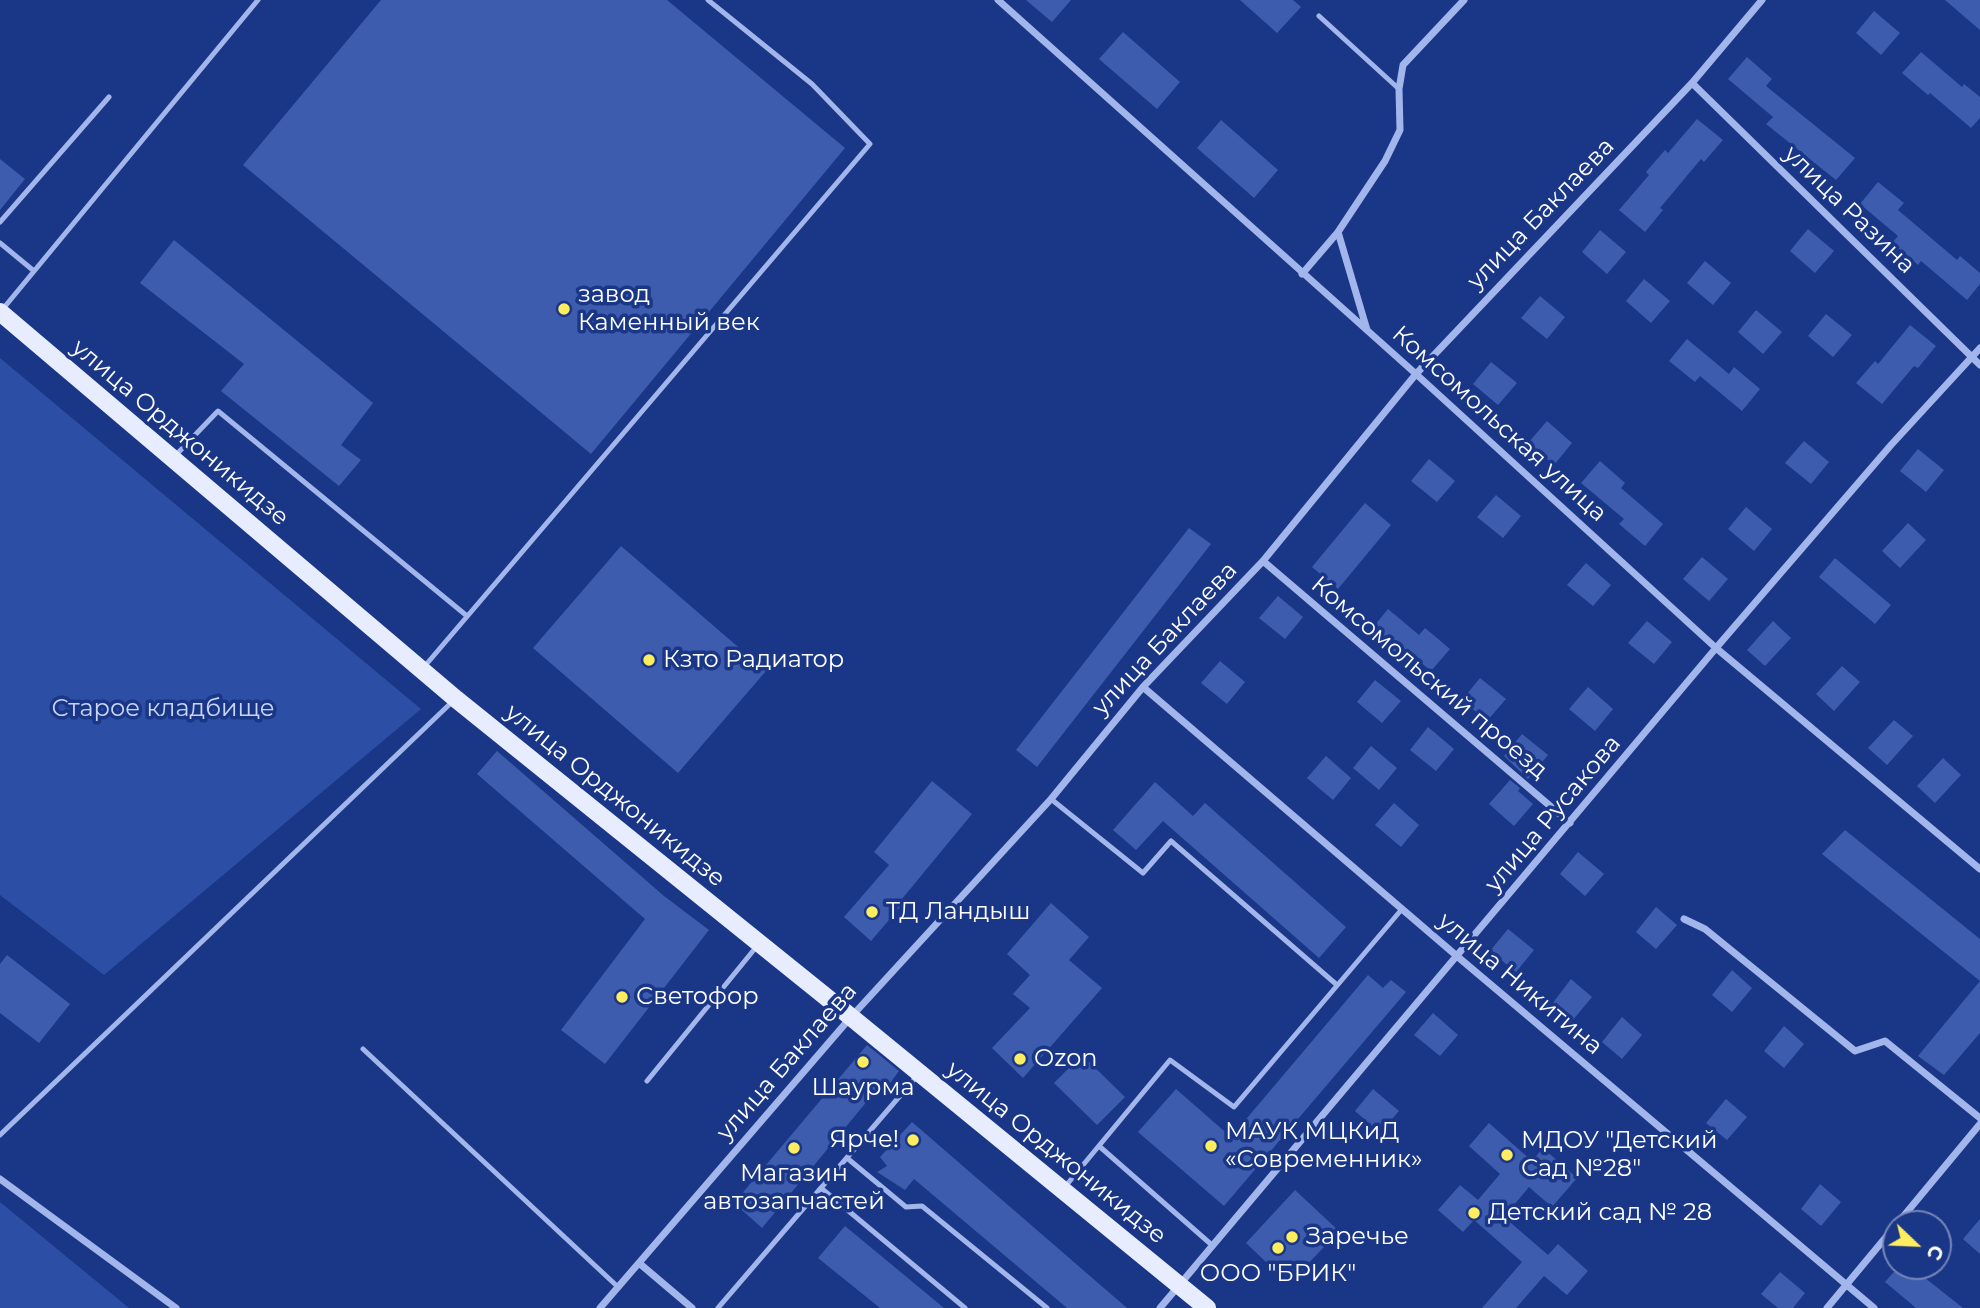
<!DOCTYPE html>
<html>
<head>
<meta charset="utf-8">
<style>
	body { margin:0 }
	#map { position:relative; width:1980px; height:1308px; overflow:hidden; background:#1a3687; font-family:Montserrat,sans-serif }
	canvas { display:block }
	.north { position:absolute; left:1882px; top:1210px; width:70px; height:70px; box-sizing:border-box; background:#1a3687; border:2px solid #7686b7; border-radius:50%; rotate:113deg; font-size:19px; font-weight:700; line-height:28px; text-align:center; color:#fff }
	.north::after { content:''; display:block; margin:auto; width:24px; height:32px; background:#feed5e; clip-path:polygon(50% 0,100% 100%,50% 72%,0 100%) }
</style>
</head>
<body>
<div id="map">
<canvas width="1980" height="1308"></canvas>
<div class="north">С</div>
</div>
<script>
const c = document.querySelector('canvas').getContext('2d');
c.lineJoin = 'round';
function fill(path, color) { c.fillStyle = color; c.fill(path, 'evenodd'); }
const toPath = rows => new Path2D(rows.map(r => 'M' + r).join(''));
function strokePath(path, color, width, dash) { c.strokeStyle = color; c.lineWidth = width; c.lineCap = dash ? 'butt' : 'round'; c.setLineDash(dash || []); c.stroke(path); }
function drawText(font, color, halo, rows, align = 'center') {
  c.font = font + ' Montserrat,sans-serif'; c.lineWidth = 7; c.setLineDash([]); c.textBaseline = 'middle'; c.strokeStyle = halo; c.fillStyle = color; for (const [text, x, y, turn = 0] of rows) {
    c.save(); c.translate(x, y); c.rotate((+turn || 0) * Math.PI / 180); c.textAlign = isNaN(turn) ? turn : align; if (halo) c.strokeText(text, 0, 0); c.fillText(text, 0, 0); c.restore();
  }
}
const green = toPath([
	[0,358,421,709,104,975,0,895],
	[0,1202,129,1308,0,1308]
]);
const building = toPath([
	[381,0,667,0,845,148,591,454,243,165],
	[1026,0,1071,0,1052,22],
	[1240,0,1293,0,1301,7,1277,33],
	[1945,0,1980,0,1980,30],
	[1874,11,1900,33,1881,55,1856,33],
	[1123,32,1180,82,1157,109,1099,59],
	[1921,52,1962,87,1964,84,1980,97,1980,118,1971,128,1930,93,1928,95,1902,73],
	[1747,57,1772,79,1766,86,1855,158,1836,180,1766,124,1773,117,1728,79],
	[1697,119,1723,140,1704,162,1701,159,1660,208,1663,210,1645,232,1619,210,1649,175,1646,172,1665,150,1668,153],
	[1221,120,1278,170,1254,198,1197,148],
	[0,159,25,179,0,210],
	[1878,182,1904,203,1898,210,1957,260,1960,256,1980,273,1980,284,1967,300,1921,261,1918,265,1892,243,1898,236,1860,204],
	[1808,229,1834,251,1815,273,1790,251],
	[1600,230,1626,252,1607,274,1582,252],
	[174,240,373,403,341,445,361,460,339,486,221,391,244,364,140,283],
	[1705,261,1731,283,1713,305,1687,283],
	[1644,279,1670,301,1651,323,1626,301],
	[1540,296,1565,317,1547,339,1521,318],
	[1756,310,1782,332,1763,354,1738,332],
	[1826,314,1852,335,1833,357,1808,336],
	[1910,325,1936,346,1918,368,1914,366,1882,404,1856,383,1875,361,1878,364],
	[1687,339,1729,374,1734,367,1760,389,1742,411,1700,376,1695,382,1669,361],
	[1491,362,1517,383,1498,405,1473,384],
	[1547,421,1572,443,1554,465,1528,443],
	[1804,441,1829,462,1811,484,1785,463],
	[1918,449,1944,470,1926,492,1900,471],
	[1429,459,1455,481,1437,502,1411,481],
	[1600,461,1625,483,1621,488,1663,524,1645,546,1619,524,1624,519,1581,483],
	[1496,495,1521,516,1503,538,1477,517],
	[1365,503,1391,525,1338,589,1312,567],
	[1746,507,1772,529,1754,551,1728,529],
	[1908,523,1926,540,1900,568,1882,551],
	[1189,528,1211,544,1037,767,1016,750],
	[621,546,766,671,678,773,533,648],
	[1702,557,1728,579,1709,601,1683,579],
	[1835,558,1891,605,1875,624,1819,577],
	[1586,563,1611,585,1593,606,1567,585],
	[1278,596,1303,617,1285,639,1259,618],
	[1388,609,1419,635,1425,628,1450,649,1431,671,1401,646,1396,653,1370,631],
	[1647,621,1672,642,1654,664,1628,643],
	[1773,621,1791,638,1765,666,1747,650],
	[1220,661,1245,682,1227,704,1201,683],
	[1842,666,1860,682,1834,711,1816,694],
	[1480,678,1506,699,1487,721,1462,700],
	[1375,680,1401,701,1382,723,1357,702],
	[1588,687,1613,709,1595,731,1569,709],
	[1894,720,1913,736,1887,765,1868,748],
	[1428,727,1454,749,1436,771,1410,750],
	[1522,734,1548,755,1528,779,1504,756],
	[1371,746,1397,768,1379,790,1353,768],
	[497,751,664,896,709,930,605,1064,561,1030,645,919,477,774],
	[1326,756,1351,778,1333,800,1307,778],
	[1943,758,1961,775,1935,803,1917,786],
	[1510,780,1520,788,1518,791,1533,804,1514,826,1489,804],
	[932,781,972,814,897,905,900,907,871,941,844,917,889,865,874,852],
	[1155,782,1193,816,1205,803,1346,927,1319,958,1163,821,1136,850,1113,830],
	[1394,803,1419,825,1401,847,1375,825],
	[1845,830,1980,939,1980,1033,1944,1075,1918,1056,1980,981,1822,854],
	[1578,852,1604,874,1585,896,1560,874],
	[1051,903,1089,937,1069,960,1102,988,1023,1078,992,1048,1030,1008,1013,994,1030,975,1007,954],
	[1656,907,1677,925,1656,949,1636,932],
	[1508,929,1534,950,1516,972,1490,951],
	[7,955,70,1004,39,1043,0,1013,0,964],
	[1732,970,1752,988,1732,1012,1712,995],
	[1368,975,1383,988,1391,980,1406,992,1224,1206,1138,1132,1176,1089,1231,1137],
	[1571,979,1592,997,1572,1021,1552,1004],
	[1433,1013,1458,1035,1440,1056,1414,1035],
	[1622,1017,1642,1035,1622,1059,1602,1042],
	[1784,1026,1804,1044,1784,1068,1764,1051],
	[867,1045,899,1071,888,1086,883,1082,762,1228,734,1203],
	[1082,1055,1125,1097,1097,1125,1054,1083],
	[1373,1089,1399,1111,1380,1133,1355,1111],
	[1726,1099,1747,1117,1727,1140,1706,1123],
	[912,1122,1127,1308,1067,1308,914,1179,905,1190,877,1172,887,1166,880,1157],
	[1489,1123,1532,1161,1543,1148,1577,1178,1552,1207,1529,1187,1504,1217,1548,1255,1558,1244,1588,1271,1567,1295,1544,1276,1516,1308,1482,1308,1522,1262,1474,1220,1463,1232,1438,1210,1460,1185,1478,1200,1500,1174,1469,1146],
	[1820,1184,1841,1202,1821,1226,1801,1209],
	[1295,1190,1339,1231,1289,1284,1246,1243],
	[1980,1219,1980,1254,1963,1239],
	[845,1226,944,1308,880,1308,818,1258],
	[1899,1266,1910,1266,1963,1308,1916,1308,1885,1282],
	[1780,1272,1805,1293,1793,1308,1778,1308,1761,1294]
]);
const service = toPath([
	[1319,16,1399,89],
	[0,222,109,97],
	[0,243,34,271],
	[2,310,258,0],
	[174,457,218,411,467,616],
	[424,667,870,144,812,84,708,0],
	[1051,799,1143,873,1171,841,1337,985],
	[363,1049,618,1287],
	[647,1081,757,946],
	[0,1135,453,701],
	[1099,1146,1213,1246],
	[847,1158,906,1207,922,1206,1047,1308],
	[821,1188,965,1308],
	[1064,1188,1170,1060,1234,1107,1402,909],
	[718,1308,917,1076]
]);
const minor = toPath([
	[998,0,1416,374,1716,648,1980,869],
	[1692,83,1980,365],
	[1302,274,1338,232],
	[1367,330,1338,232,1385,161,1400,130,1399,89,1403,65,1464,0],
	[1263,561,1570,823],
	[1143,687,1458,957,1874,1308],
	[1684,919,1705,929,1855,1051,1885,1041,1980,1118],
	[0,1179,176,1308],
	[1897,1224,1980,1124],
	[639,1263,692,1308],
	[600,1308,851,1017,1051,799,1143,687,1263,561,1416,374,1692,83,1762,0],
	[1160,1308,1716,648,1891,445,1980,348],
	[1827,1308,1896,1225]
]);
const primary = toPath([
	[0,312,456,699,851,1017,1207,1308]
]);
const markers = [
	[564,309,7,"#feed5e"],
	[649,660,7,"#feed5e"],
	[872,912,7,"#feed5e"],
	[622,997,7,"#feed5e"],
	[1020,1059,7,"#feed5e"],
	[863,1062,7,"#feed5e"],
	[913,1140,7,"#feed5e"],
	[1211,1146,7,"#feed5e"],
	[794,1148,7,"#feed5e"],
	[1507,1155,7,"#feed5e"],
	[1474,1213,7,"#feed5e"],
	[1292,1237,7,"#feed5e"],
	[1278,1248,7,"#feed5e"]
];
const streetNames = [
	["улица Разина",1849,210,44],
	["улица Баклаева",1541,214,-46],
	["Комсомольская улица",1499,424,42],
	["улица Орджоникидзе",180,433,40],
	["улица Баклаева",1165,639,-47],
	["Комсомольский проезд",1429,678,40],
	["улица Орджоникидзе",615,796,39],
	["улица Русакова",1553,814,-50],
	["улица Никитина",1520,984,40],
	["улица Баклаева",787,1062,-49],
	["улица Орджоникидзе",1056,1153,39]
];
const poiNames = [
	["завод",578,295],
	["Каменный век",578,323],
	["Кзто Радиатор",663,660],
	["ТД Ландыш",886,912],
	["Светофор",636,997],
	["Ozon",1034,1059],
	["Шаурма",863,1088,"center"],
	["МАУК МЦКиД",1225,1132],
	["«Современник»",1225,1160],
	["Ярче!",899,1140,"right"],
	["МДОУ \"Детский",1521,1141],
	["Сад №28\"",1521,1169],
	["Магазин",794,1174,"center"],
	["автозапчастей",794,1202,"center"],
	["Детский сад № 28",1488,1213],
	["Заречье",1306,1237],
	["ООО \"БРИК\"",1278,1274,"center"]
];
const parkNames = [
	["Старое кладбище",163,709]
];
fill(green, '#2d4ea5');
fill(building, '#3e5cae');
strokePath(service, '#a2b6ec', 5);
strokePath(minor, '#a2b6ec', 7);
strokePath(primary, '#e7ecff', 18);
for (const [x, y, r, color] of markers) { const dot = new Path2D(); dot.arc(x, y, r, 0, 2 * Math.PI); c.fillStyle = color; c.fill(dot); strokePath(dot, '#1a3687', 2.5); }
drawText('24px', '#fff', '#1a3687', streetNames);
drawText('24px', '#fff', '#1a3687', poiNames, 'left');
drawText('24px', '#c7d5f9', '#1a3687', parkNames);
</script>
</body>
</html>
